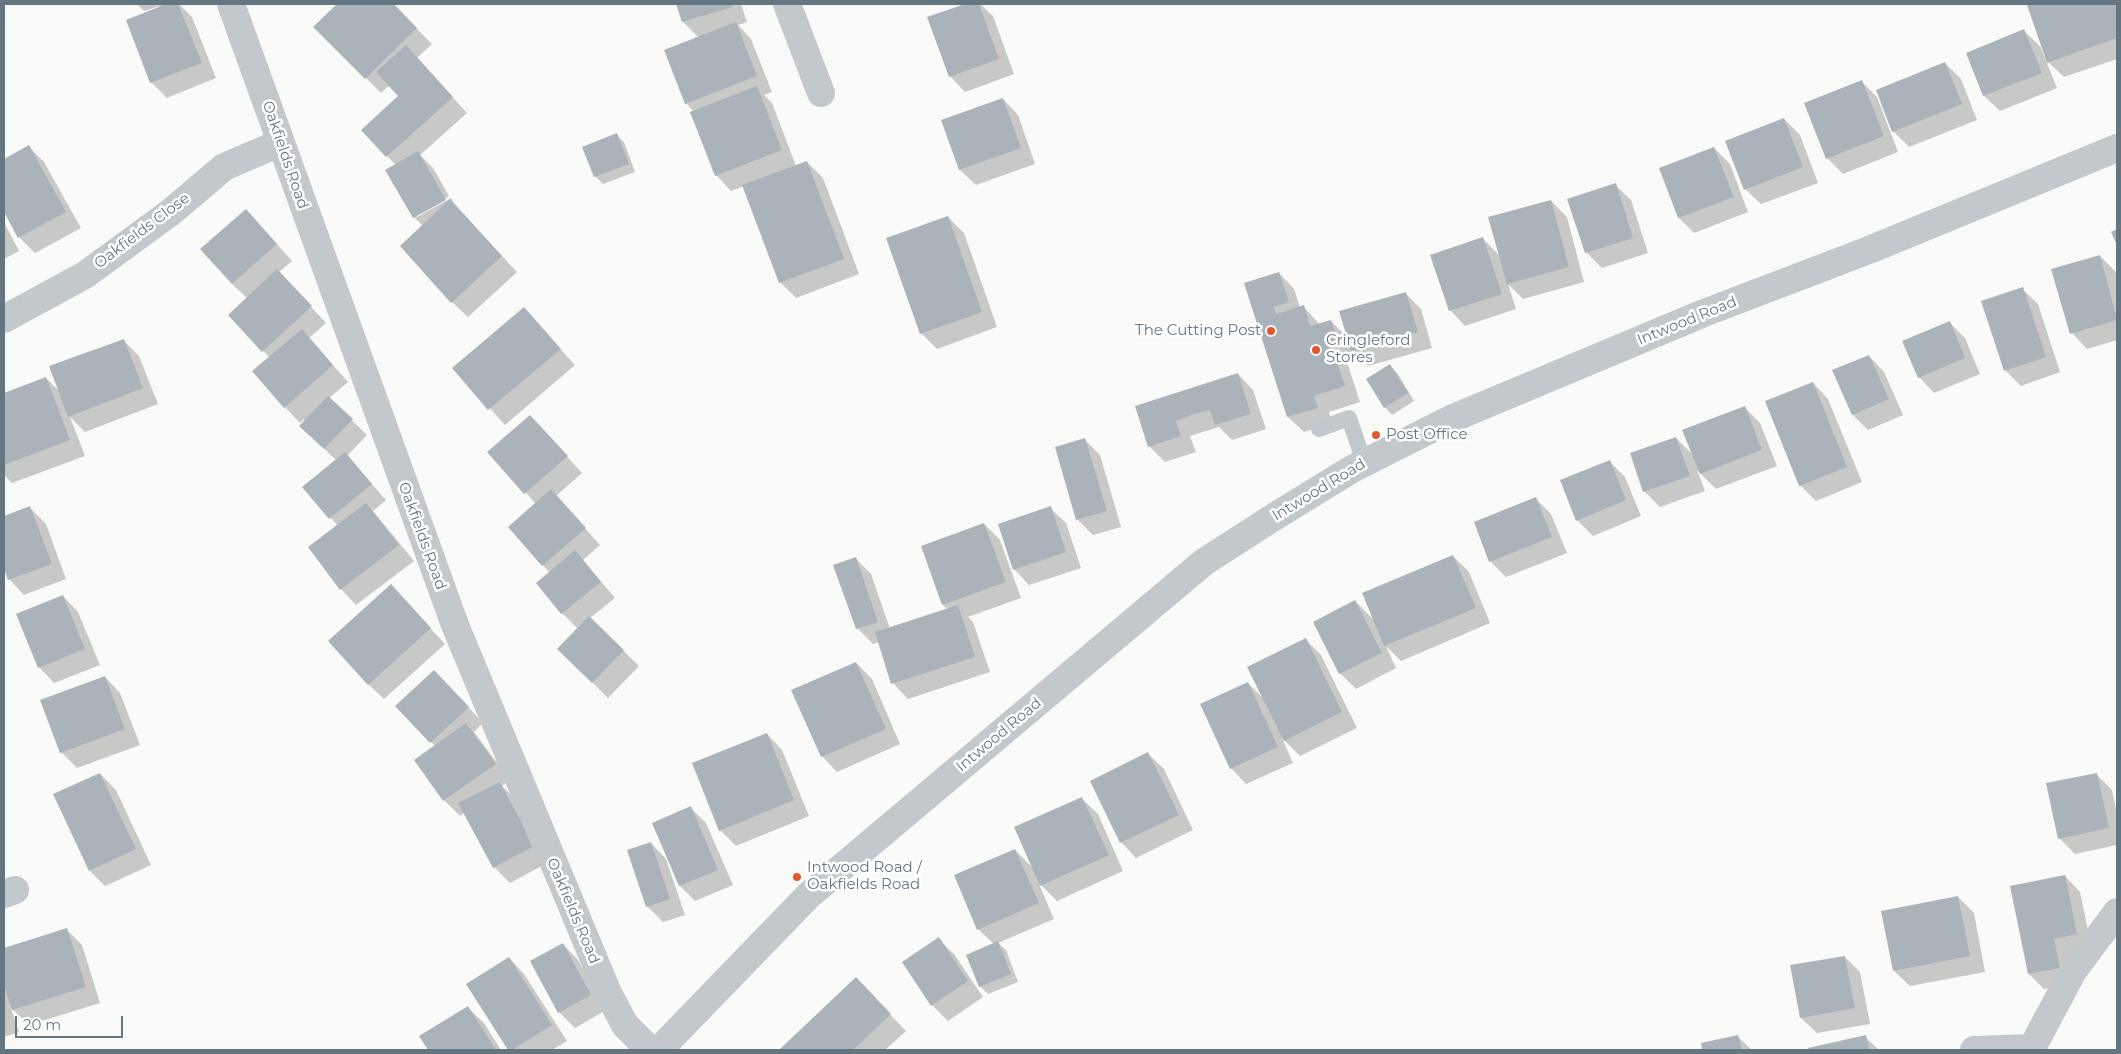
<!DOCTYPE html>
<html>
<head>
<meta charset="utf-8">
<style>
	body { margin:0 }
	#map { position:relative; width:2121px; height:1054px; overflow:hidden; background:#fafaf8; font-family:Montserrat,sans-serif }
	canvas { display:block }
	.frame { position:absolute; inset:0; border:5px solid #657683; pointer-events:none }
	.scale { position:absolute; left:15px; top:1016px; width:108px; height:22px; box-sizing:border-box; border:2px solid #657683; border-top:0; padding-left:6px; font-size:15px; line-height:18px; white-space:nowrap; color:#657683; -webkit-text-stroke:4px #fff; paint-order:stroke }
</style>
</head>
<body>
<div id="map">
<canvas width="2121" height="1054"></canvas>
<div class="frame"></div>
<div class="scale">20 m</div>
</div>
<script>
const c = document.querySelector('canvas').getContext('2d');
c.lineJoin = 'round';
function fill(path, color) { c.fillStyle = color; c.fill(path, 'evenodd'); }
const toPath = rows => new Path2D(rows.map(r => 'M' + r).join(''));
function strokePath(path, color, width, dash) { c.strokeStyle = color; c.lineWidth = width; c.lineCap = dash ? 'butt' : 'round'; c.setLineDash(dash || []); c.stroke(path); }
function drawText(font, color, halo, rows, align = 'center') {
  c.font = font + ' Montserrat,sans-serif'; c.lineWidth = 5; c.setLineDash([]); c.textBaseline = 'middle'; c.strokeStyle = halo; c.fillStyle = color; for (const [text, x, y, turn = 0] of rows) {
    c.save(); c.translate(x, y); c.rotate((+turn || 0) * Math.PI / 180); c.textAlign = isNaN(turn) ? turn : align; if (halo) c.strokeText(text, 0, 0); c.fillText(text, 0, 0); c.restore();
  }
}
const shadow = toPath([
	[137,4,179,4,192,17,216,78,167,98,151,82,160,8,159,6,144,11],
	[338,4,392,4,432,44,417,58,467,113,420,155,433,168,449,196,417,215,417,217,451,198,455,206,517,272,468,317,452,302,423,226,414,217,387,171,396,165,387,156,400,96,390,85,381,93,315,27],
	[677,4,741,4,747,22,738,25,751,39,772,92,764,95,772,103,796,166,807,162,823,178,859,274,796,298,780,282,744,186,731,191,716,175,694,112,686,103,699,38,683,22],
	[969,4,980,4,993,16,1014,74,965,92,950,76,929,18],
	[2033,4,2117,4,2117,59,2064,77,2048,62,2028,6],
	[2024,31,2040,46,2057,88,2000,111,1984,96,1967,54],
	[1945,63,1961,79,1977,120,1909,147,1893,131],
	[1862,82,1877,97,1898,152,1843,174,1827,158],
	[1003,99,1018,115,1035,164,976,185,960,170],
	[1784,119,1800,135,1818,183,1761,204,1745,189],
	[616,135,624,142,635,172,603,184,595,176],
	[29,147,44,162,81,228,35,253,20,238,4,209,4,160],
	[1714,148,1730,164,1748,212,1694,233,1679,218],
	[1615,185,1631,200,1648,253,1602,268,1586,252],
	[1551,201,1567,217,1584,282,1523,299,1508,284,1516,309,1465,326,1450,310,1483,239,1500,256],
	[246,210,292,261,279,272,326,323,309,338,348,382,329,398,367,435,347,456,386,500,373,511,414,561,356,605,341,589,338,526,304,487,336,460,316,441,304,419,300,423,285,407,270,358,229,315,247,298,232,284],
	[948,217,964,233,997,327,937,349,921,333],
	[4,222,19,251,4,259],
	[2100,256,2116,272,2117,277,2117,340,2087,349,2072,333],
	[1279,273,1294,289,1300,307,1303,306,1320,325,1331,321,1349,339,1405,293,1421,309,1432,348,1368,366,1351,349,1354,360,1347,362,1360,402,1329,412,1332,423,1304,432,1288,417,1246,284],
	[2022,289,2038,304,2060,372,2021,386,2005,370],
	[524,309,575,365,505,425,454,368],
	[1949,322,1965,338,1980,374,1934,393,1919,377],
	[123,340,139,356,158,404,85,432,70,417,85,456,12,483,4,475,4,394,46,378,61,393],
	[1869,356,1884,372,1903,415,1868,430,1853,415],
	[1390,366,1398,374,1414,401,1392,415,1385,407],
	[1238,374,1253,390,1266,429,1232,440,1219,427,1190,436,1196,452,1165,462,1149,446,1137,407],
	[1813,383,1828,399,1862,482,1816,501,1800,485],
	[1745,408,1760,423,1777,466,1716,489,1697,470,1705,491,1660,507,1644,491,1676,438,1694,456],
	[530,416,582,473,556,496,600,545,583,560,615,598,590,618,639,666,608,698,559,649,578,629,562,613,550,573,509,527,536,504,489,452],
	[1085,440,1100,455,1121,527,1093,535,1077,519],
	[1610,462,1625,477,1641,516,1593,536,1577,520],
	[1536,499,1551,514,1567,553,1506,577,1491,562,1475,523],
	[30,508,46,524,66,579,24,595,9,579,4,566,4,517],
	[1050,508,1066,523,1081,568,1029,585,1014,569],
	[984,524,1000,540,1021,598,968,617,973,622,990,672,908,699,893,683,879,642,873,644,857,628,855,558,871,574,890,629,948,610,943,605,922,547],
	[1453,556,1469,572,1490,623,1401,661,1386,646,1396,668,1356,689,1340,673,1355,601,1375,621],
	[391,586,445,644,384,699,368,684],
	[63,596,78,612,100,665,54,683,39,667],
	[1305,639,1321,655,1357,728,1300,756,1282,738,1293,763,1246,784,1231,768,1248,683,1263,698],
	[856,663,872,679,900,744,837,772,822,756],
	[105,677,120,693,140,745,77,768,61,752],
	[450,687,483,723,474,732,510,780,502,786,515,799,549,862,510,883,494,867,465,812,460,816,444,800,416,760,435,746,397,706],
	[767,734,782,750,809,816,736,846,720,830],
	[1148,754,1164,769,1193,830,1136,858,1121,842],
	[100,774,116,790,151,865,105,886,90,871,54,795],
	[2096,774,2112,790,2117,814,2117,845,2075,854,2059,838],
	[1082,799,1098,814,1123,871,1057,901,1038,882,1054,919,998,943,1006,950,1018,982,988,994,980,986,994,944,978,929,1015,850,1034,869],
	[691,808,706,823,733,885,695,901,680,886,653,824],
	[651,843,666,859,685,915,663,922,647,906],
	[2065,876,2080,892,2092,949,2068,954,2074,983,2044,989,2029,974],
	[1958,897,1974,913,1985,972,1910,986,1894,971],
	[66,929,82,945,100,1003,29,1025,11,1008,19,1032,4,1037,4,949],
	[938,939,954,954,983,997,948,1021,932,1005],
	[563,944,578,960,606,1010,575,1028,559,1012],
	[1845,957,1860,972,1870,1024,1817,1033,1801,1018],
	[509,958,524,974,567,1041,552,1050,509,1050,467,984],
	[856,979,906,1031,885,1050,780,1050],
	[468,1008,484,1023,501,1050,430,1050,421,1036],
	[1738,1037,1752,1050,1704,1050,1702,1044],
	[1865,1037,1879,1050,1810,1050,1810,1049]
]);
const building = toPath([
	[166,4,178,4,202,63,150,83,126,20],
	[337,4,394,4,417,28,365,79,313,27],
	[676,4,731,4,732,7,682,22],
	[965,4,979,4,999,59,949,77,927,17],
	[2030,4,2117,4,2117,38,2047,63,2027,5],
	[736,22,757,76,685,104,664,50],
	[2024,29,2042,73,1983,96,1966,53],
	[406,45,453,97,386,157,361,130,398,96,376,72],
	[1945,62,1962,104,1892,132,1876,90],
	[1862,80,1884,136,1826,159,1804,103],
	[757,86,782,150,715,176,690,112],
	[1003,98,1021,148,959,170,941,120],
	[1784,118,1803,167,1744,190,1725,141],
	[617,133,629,164,594,177,582,147],
	[29,145,66,212,18,238,4,212,4,159],
	[1714,147,1734,197,1678,218,1659,168],
	[418,151,446,200,413,218,385,170],
	[807,161,844,259,779,283,742,185],
	[1616,183,1633,238,1585,253,1567,199],
	[450,199,502,256,451,303,400,246],
	[1551,200,1569,267,1507,284,1488,217],
	[246,209,277,244,232,284,200,249],
	[948,216,982,312,920,334,886,238],
	[2117,229,2117,245,2111,232],
	[1483,237,1502,294,1449,311,1430,255],
	[2100,255,2117,320,2070,334,2051,269],
	[277,269,312,306,262,352,228,315],
	[1279,272,1289,302,1274,307,1276,314,1304,305,1310,326,1331,320,1339,344,1332,346,1345,386,1314,396,1318,408,1287,417,1244,283],
	[2023,287,2046,357,2004,371,1981,301],
	[1406,292,1418,332,1351,351,1339,311],
	[524,307,561,349,488,410,452,368],
	[1950,321,1965,358,1918,378,1902,341],
	[302,329,333,365,284,408,252,371],
	[124,339,143,388,68,417,49,366],
	[1869,355,1889,399,1852,415,1832,370],
	[1390,364,1408,393,1384,408,1366,379],
	[1238,373,1251,414,1215,425,1210,410,1194,414,1176,421,1181,436,1148,447,1135,406],
	[46,377,70,440,4,465,4,393],
	[1813,382,1847,467,1799,486,1765,401],
	[328,396,353,419,324,449,299,426],
	[1745,406,1762,450,1700,474,1682,430],
	[530,415,568,456,524,494,487,452],
	[1676,437,1690,476,1643,492,1630,453],
	[1085,438,1107,511,1076,520,1055,447],
	[345,452,372,484,329,519,302,487],
	[1610,460,1626,500,1576,521,1560,480],
	[551,489,586,528,542,566,508,527],
	[1536,497,1552,537,1489,562,1474,522],
	[366,503,399,545,340,590,308,547],
	[30,506,52,564,8,580,4,569,4,516],
	[1051,506,1066,552,1013,570,998,524],
	[984,523,1006,582,942,605,921,546],
	[575,550,601,582,561,614,536,583],
	[1453,555,1476,608,1384,646,1362,593],
	[856,557,878,622,856,629,833,565],
	[391,584,431,628,368,685,328,641],
	[63,595,85,649,38,668,16,614],
	[1355,600,1382,653,1339,674,1313,622],
	[958,605,975,657,891,684,875,632],
	[589,616,624,650,592,683,557,649],
	[1306,638,1342,712,1284,741,1247,667],
	[856,662,886,729,821,757,791,690],
	[434,670,469,707,430,743,395,706],
	[105,676,125,729,60,753,40,700],
	[1248,682,1278,747,1230,769,1200,704],
	[466,723,496,764,443,801,414,760],
	[767,733,794,800,719,831,692,763],
	[1148,752,1179,815,1120,843,1090,781],
	[100,773,136,849,89,871,53,794],
	[2097,773,2109,828,2058,839,2046,783],
	[500,782,534,846,493,868,458,803],
	[1082,797,1109,855,1040,886,1014,827],
	[691,806,718,870,679,886,652,823],
	[651,842,670,899,646,907,627,850],
	[1015,849,1039,903,977,930,954,875],
	[2065,875,2077,934,2054,939,2060,968,2028,974,2010,886],
	[1958,896,1970,956,1893,971,1881,911],
	[67,928,86,987,12,1010,4,985,4,948],
	[939,937,968,981,931,1006,902,962],
	[998,941,1011,974,979,987,966,955],
	[563,943,591,995,558,1013,530,961],
	[1845,956,1855,1008,1800,1018,1790,965],
	[509,957,552,1025,512,1050,508,1050,466,984],
	[856,977,891,1014,853,1050,779,1050],
	[468,1006,496,1050,428,1050,419,1036],
	[1738,1035,1742,1050,1702,1050,1701,1043],
	[1866,1035,1869,1050,1809,1050,1808,1048]
]);
const service = toPath([
	[1319,429,1349,418,1364,462]
]);
const minor = toPath([
	[231,4,455,625,608,993,625,1025,650,1050],
	[787,4,821,93],
	[4,319,85,275,171,212,224,167,280,143],
	[4,894,15,890],
	[2032,1048,2073,971,2117,912],
	[1974,1050,2032,1048,2034,1050]
]);
const tertiary = toPath([
	[659,1050,809,895,1204,562,1274,517,1352,469,1451,419,1704,313,1869,250,2117,148]
]);
const markers = [
	[1271,331,5,"#e4572e"],
	[1316,350,5,"#e4572e"],
	[1376,435,5,"#e4572e"],
	[797,877,5,"#e4572e"]
];
const streetNames = [
	["Oakfields Road",285,155,71],
	["Oakfields Close",142,231,-37],
	["Intwood Road",1687,321,-22],
	["Intwood Road",1319,490,-31],
	["Oakfields Road",422,536,70],
	["Intwood Road",999,735,-40],
	["Oakfields Road",573,911,67]
];
const poiNames = [
	["The Cutting Post",1261,331,"right"],
	["Cringleford",1326,341],
	["Stores",1326,358],
	["Post Office",1386,435],
	["Intwood Road /",807,868],
	["Oakfields Road",807,885]
];
fill(shadow, '#0003');
fill(building, '#aab3b9');
strokePath(service, '#c3c8cc', 16);
strokePath(minor, '#c3c8cc', 28);
strokePath(tertiary, '#c3c8cc', 28);
for (const [x, y, r, color] of markers) { const dot = new Path2D(); dot.arc(x, y, r, 0, 2 * Math.PI); c.fillStyle = color; c.fill(dot); strokePath(dot, '#fff', 2); }
drawText('15px', '#657683', '#fff', streetNames);
drawText('15px', '#657683', '#fff', poiNames, 'left');
</script>
</body>
</html>
